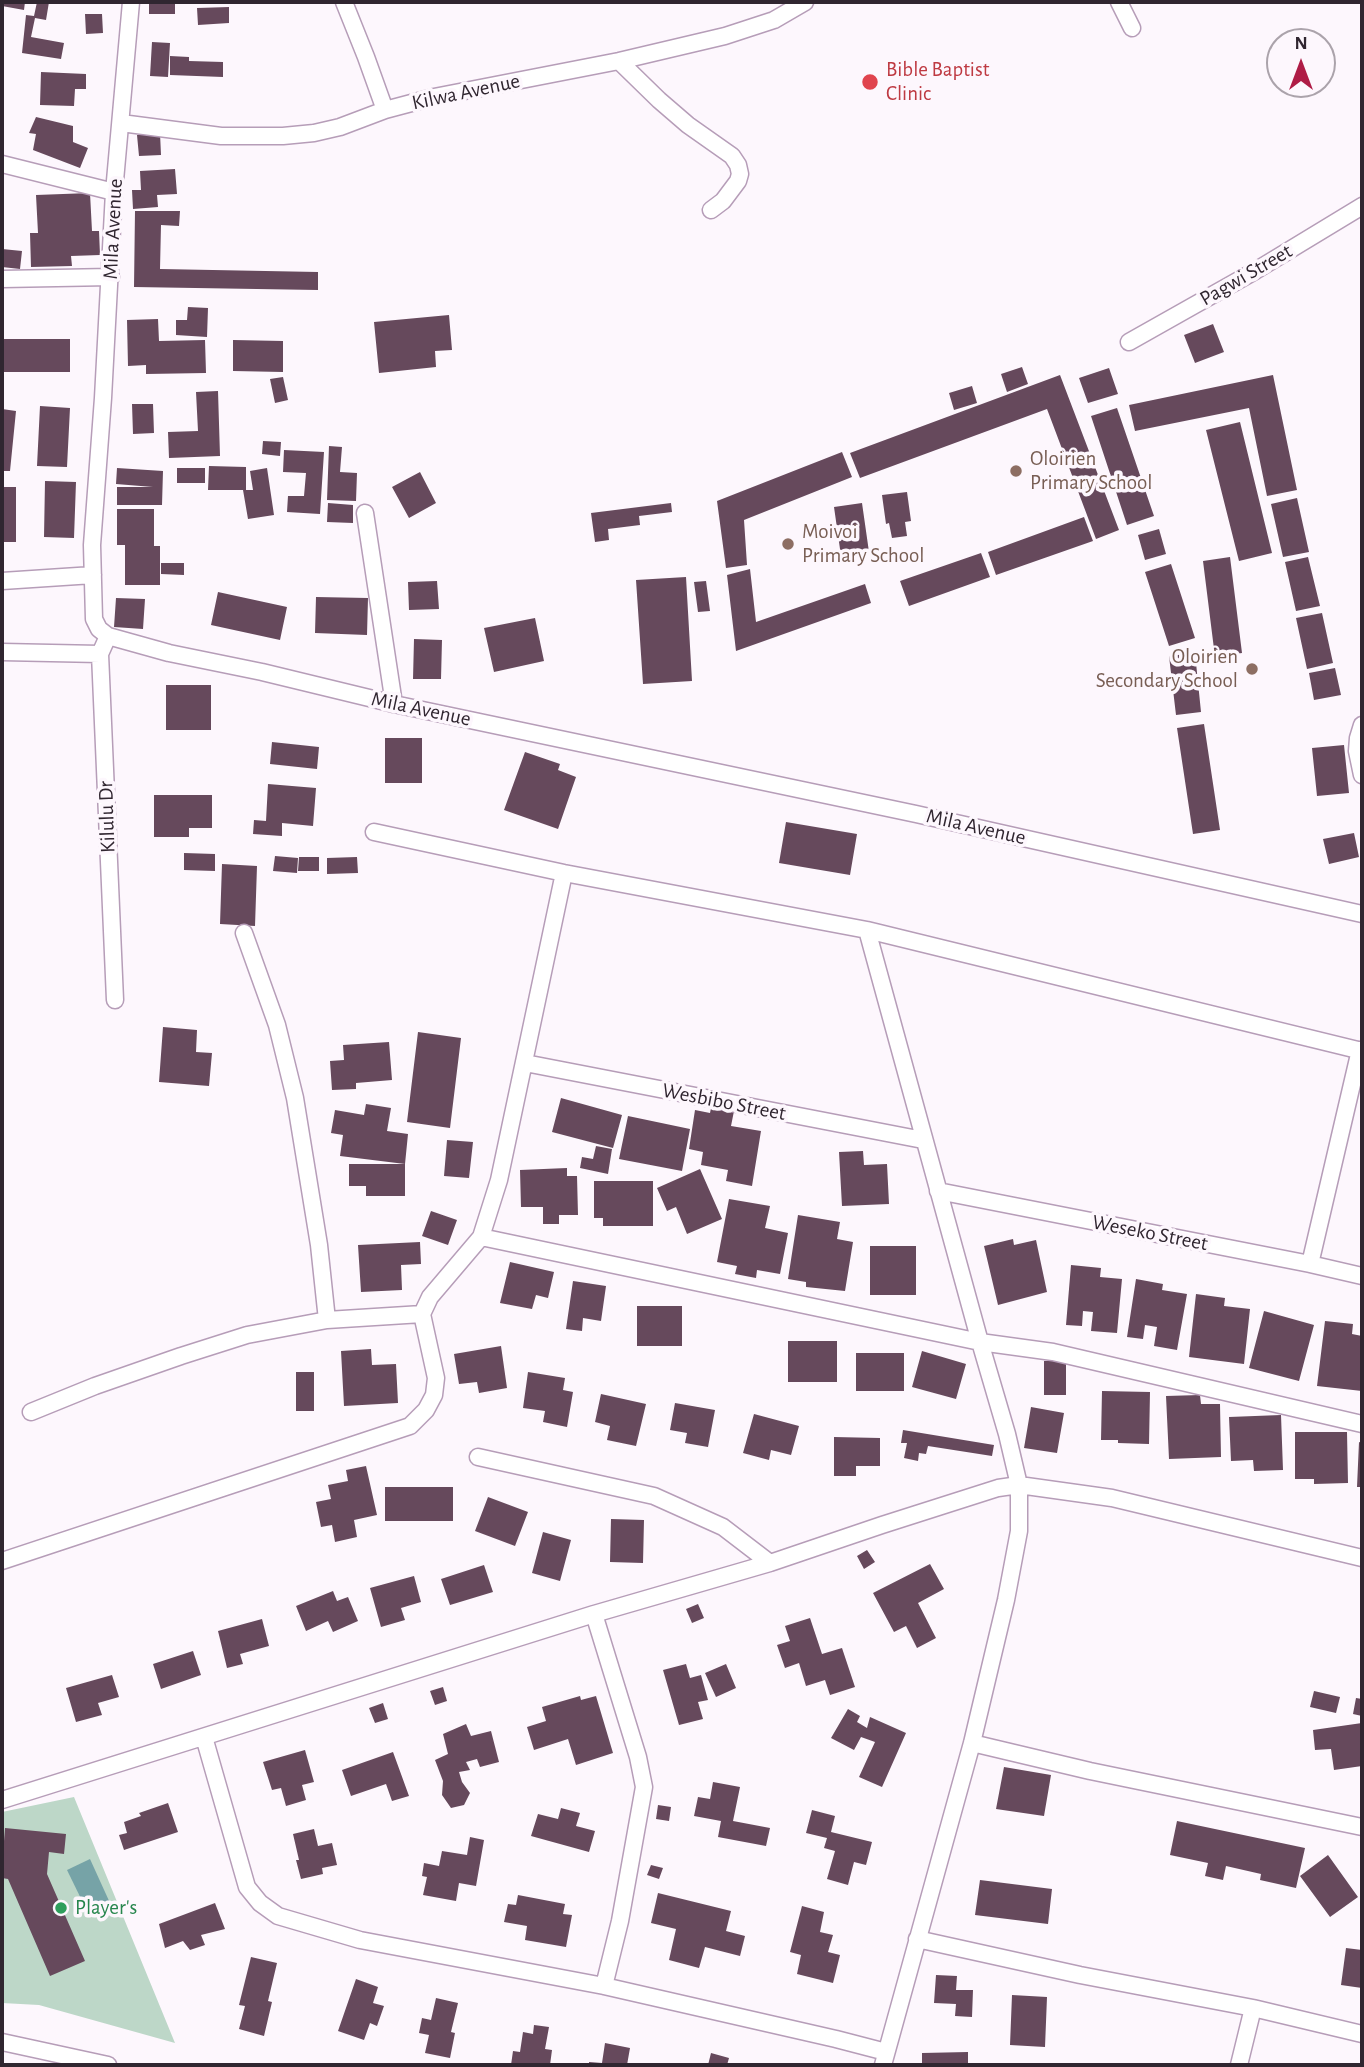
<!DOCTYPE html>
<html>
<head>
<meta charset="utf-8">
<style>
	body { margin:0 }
	#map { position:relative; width:1364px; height:2067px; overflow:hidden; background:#fdf7fd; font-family:"Alegreya Sans",sans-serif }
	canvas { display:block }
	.frame { position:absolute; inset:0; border:4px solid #302630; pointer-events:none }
	.north { position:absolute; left:1266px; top:28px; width:70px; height:70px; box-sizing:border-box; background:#fdf7fd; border:2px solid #aba3ab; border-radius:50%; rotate:0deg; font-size:19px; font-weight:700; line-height:28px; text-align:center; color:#302630 }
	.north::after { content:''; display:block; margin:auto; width:24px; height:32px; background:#af1c46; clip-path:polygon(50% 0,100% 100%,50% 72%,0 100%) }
</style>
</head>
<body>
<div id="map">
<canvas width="1364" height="2067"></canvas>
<div class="frame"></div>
<div class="north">N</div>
</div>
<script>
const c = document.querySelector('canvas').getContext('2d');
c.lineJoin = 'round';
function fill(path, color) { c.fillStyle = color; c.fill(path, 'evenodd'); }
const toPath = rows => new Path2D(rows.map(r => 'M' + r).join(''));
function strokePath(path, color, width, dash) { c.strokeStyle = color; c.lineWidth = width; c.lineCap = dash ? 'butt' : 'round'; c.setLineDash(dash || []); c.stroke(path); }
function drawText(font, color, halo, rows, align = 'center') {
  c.font = font + ' "Alegreya Sans",sans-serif'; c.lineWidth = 7; c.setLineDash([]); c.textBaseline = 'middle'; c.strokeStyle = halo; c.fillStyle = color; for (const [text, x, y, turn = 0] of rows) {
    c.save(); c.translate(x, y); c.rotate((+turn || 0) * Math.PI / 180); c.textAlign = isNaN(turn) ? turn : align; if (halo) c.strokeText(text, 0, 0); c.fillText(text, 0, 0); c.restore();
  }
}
const green = toPath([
	[74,1797,175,2043,39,2005,2,2003,2,1812]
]);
const water = toPath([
	[90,1859,110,1903,88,1913,67,1870]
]);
const building = toPath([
	[2,2,25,2,24,10,2,6],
	[37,2,49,2,46,20,35,18,31,37,64,43,61,59,22,53,26,15,34,16],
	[149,2,175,2,175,14,149,14],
	[229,7,229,23,198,25,197,8],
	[85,14,102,14,103,33,86,34],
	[152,42,170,43,168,77,150,76],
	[170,56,189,57,189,61,223,62,223,77,170,75],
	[41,72,86,74,86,89,75,89,74,106,40,105],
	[36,117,73,126,73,142,88,148,80,168,33,150,36,134,29,133],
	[160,133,161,155,139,156,137,135],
	[175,169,177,194,157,195,158,207,133,209,132,190,141,190,140,171],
	[90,193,92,231,99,231,100,255,71,256,72,266,31,267,30,233,38,233,36,195],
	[135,211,180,211,179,226,161,225,160,269,318,272,318,290,134,287],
	[2,249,22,251,20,269,2,267],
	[188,307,208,308,207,337,176,335,176,320,187,320],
	[449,315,452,350,435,351,436,367,379,373,374,322],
	[158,319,159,341,205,340,206,373,146,374,146,365,128,366,127,320],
	[1213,324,1224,352,1195,363,1184,335],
	[2,339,70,339,70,372,2,372],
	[233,340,283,341,283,372,233,371],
	[1022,367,1028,384,1007,392,1001,374],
	[1109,368,1118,394,1088,403,1079,378],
	[1060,375,1119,530,1096,539,1047,409,860,478,850,453],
	[1273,375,1297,490,1267,496,1249,408,1135,431,1129,405],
	[283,377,288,400,275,403,270,379],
	[972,386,977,403,954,410,949,393],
	[218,391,220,456,169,458,168,432,198,431,196,392],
	[132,404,153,404,154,433,133,434],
	[40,406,70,408,67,467,37,466],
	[1117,408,1154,516,1127,525,1091,416],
	[2,409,16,411,10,471,2,471],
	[1240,422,1272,553,1239,561,1206,430],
	[263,441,281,442,280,456,262,454],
	[329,446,342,447,340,472,357,473,356,501,327,500],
	[284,450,324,452,320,514,287,512,288,496,304,496,306,473,283,472],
	[842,452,852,477,744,520,747,565,726,568,717,501],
	[209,466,246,467,246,490,253,490,250,471,267,468,274,515,248,519,243,490,208,490],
	[117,468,163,471,162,505,117,505,117,487,153,487,116,484],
	[177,468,205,468,205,483,177,483],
	[420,472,436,503,409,518,392,487],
	[45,481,76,482,74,538,44,537],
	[2,487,16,487,16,542,2,542],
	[907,492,911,521,905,522,907,536,892,538,889,523,886,524,882,495],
	[1297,498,1309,552,1283,557,1271,504],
	[328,503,353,505,353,523,327,522],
	[671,503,672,512,639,516,640,525,608,529,609,540,595,542,591,513],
	[862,503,869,552,841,556,834,507],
	[117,509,154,509,154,546,160,546,160,585,125,585,125,545,117,545],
	[1084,517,1093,541,996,575,988,552],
	[1159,529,1166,554,1145,560,1138,535],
	[981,553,990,577,909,606,900,581],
	[1230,557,1242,653,1215,657,1203,561],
	[1308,557,1320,606,1296,611,1285,562],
	[161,563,184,563,184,575,161,574],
	[1171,564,1195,638,1169,646,1145,572],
	[750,569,756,622,865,584,871,603,736,651,727,575],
	[686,577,692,681,643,684,636,580],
	[437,581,439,609,409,610,408,582],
	[706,581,710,611,698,612,694,582],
	[218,592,287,607,280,640,211,625],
	[316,597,368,598,367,635,315,633],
	[116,598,145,599,143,629,114,627],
	[1322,613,1333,663,1307,669,1296,618],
	[535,618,544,661,494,672,484,628],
	[414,639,442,640,441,679,413,679],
	[1195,653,1201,712,1176,715,1169,656],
	[1335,668,1341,695,1314,700,1309,673],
	[166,685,211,685,211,730,166,730],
	[1204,724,1220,830,1193,834,1177,728],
	[385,738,422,738,422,783,385,783],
	[272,742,319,747,317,769,270,764],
	[1344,745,1349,793,1317,796,1312,748],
	[525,752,560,764,558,770,576,777,558,829,504,810],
	[268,784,316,788,313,826,282,823,282,836,253,834,254,820,266,821],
	[154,795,212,795,212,828,189,828,189,837,154,837],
	[786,822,857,834,850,875,779,863],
	[1354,833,1359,857,1329,864,1323,839],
	[184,853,215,854,215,871,184,870],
	[275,856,298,858,297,873,273,871],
	[299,857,319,857,319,871,298,871],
	[357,857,358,873,327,874,327,858],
	[222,864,257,866,255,926,220,924],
	[163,1027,197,1030,196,1052,212,1053,209,1086,159,1082],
	[418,1032,461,1038,450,1128,407,1122],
	[389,1042,392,1080,356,1083,356,1089,332,1090,330,1061,344,1060,343,1045],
	[561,1098,622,1115,613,1148,552,1132],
	[366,1104,391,1108,387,1131,408,1134,405,1164,340,1156,343,1135,331,1133,335,1110,364,1115],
	[711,1108,734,1111,731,1126,761,1131,752,1186,726,1181,728,1170,701,1165,703,1152,689,1149,695,1110,710,1113],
	[628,1116,690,1129,682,1171,619,1159],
	[447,1140,473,1142,469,1178,444,1176],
	[596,1146,612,1149,608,1174,580,1168,582,1157,593,1159],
	[863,1151,864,1165,887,1164,889,1204,842,1206,839,1152],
	[349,1164,405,1164,405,1196,366,1196,366,1186,349,1186],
	[567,1168,567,1176,577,1176,578,1215,559,1215,559,1224,543,1224,543,1207,521,1207,520,1170],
	[700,1169,722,1219,687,1234,676,1207,667,1211,657,1188],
	[594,1181,653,1181,653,1226,603,1226,603,1218,594,1218],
	[729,1199,770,1206,765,1228,788,1233,780,1274,757,1270,756,1278,735,1274,737,1266,717,1262],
	[431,1211,457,1220,448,1245,422,1236],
	[798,1215,840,1222,837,1239,853,1242,845,1291,806,1287,806,1282,788,1279],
	[1013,1239,1014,1245,1036,1240,1047,1292,998,1305,984,1246],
	[420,1242,421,1264,401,1265,402,1290,361,1292,358,1245],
	[870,1246,916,1246,916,1295,870,1295],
	[510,1262,554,1272,548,1298,536,1295,532,1309,500,1303],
	[1071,1265,1101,1268,1100,1277,1122,1279,1117,1333,1091,1331,1093,1312,1083,1311,1082,1326,1066,1325],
	[1136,1279,1163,1284,1162,1290,1187,1294,1177,1350,1154,1346,1157,1327,1145,1325,1143,1339,1127,1337],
	[573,1281,606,1286,601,1321,583,1318,582,1331,566,1329],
	[1196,1294,1225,1298,1224,1306,1250,1309,1244,1364,1189,1357],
	[637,1306,682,1306,682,1346,637,1346],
	[1264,1311,1314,1325,1299,1381,1249,1368],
	[1325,1321,1353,1324,1352,1334,1362,1336,1362,1391,1317,1386],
	[788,1341,837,1341,837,1382,788,1382],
	[501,1346,507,1388,479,1393,477,1382,459,1384,454,1354],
	[371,1349,372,1365,396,1364,398,1403,344,1406,341,1351],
	[922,1351,966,1364,956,1399,912,1387],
	[856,1353,904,1353,904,1391,856,1391],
	[1044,1361,1066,1361,1066,1395,1044,1395],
	[296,1372,314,1372,314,1411,296,1411],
	[528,1372,565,1378,563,1390,573,1392,567,1427,543,1422,545,1411,523,1408],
	[1102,1391,1150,1392,1149,1444,1118,1443,1118,1440,1101,1440],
	[601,1394,646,1404,636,1446,607,1440,610,1426,595,1422],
	[1200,1395,1201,1404,1220,1404,1221,1457,1169,1459,1166,1396],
	[675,1403,715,1410,708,1447,685,1443,687,1433,670,1430],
	[1031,1407,1064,1413,1057,1453,1024,1448],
	[754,1414,799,1426,791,1455,771,1450,769,1460,743,1453],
	[1281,1415,1283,1470,1254,1471,1253,1460,1231,1461,1229,1417],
	[903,1430,994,1445,992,1456,928,1446,926,1454,919,1453,918,1461,904,1458,907,1443,901,1443],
	[1295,1432,1347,1432,1348,1483,1314,1484,1314,1479,1295,1479],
	[834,1437,880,1438,880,1466,856,1466,856,1476,834,1476],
	[1359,1442,1362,1443,1362,1487,1357,1487],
	[366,1466,377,1515,354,1520,357,1537,335,1542,332,1525,321,1527,316,1502,331,1499,328,1485,348,1481,346,1470],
	[385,1487,453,1487,453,1521,385,1521],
	[488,1497,528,1512,515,1546,475,1531],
	[611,1519,644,1520,643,1563,610,1562],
	[543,1532,571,1540,560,1581,532,1573],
	[867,1550,875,1562,864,1569,857,1556],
	[930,1564,944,1589,918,1603,936,1638,917,1648,906,1626,894,1632,873,1593],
	[484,1565,493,1592,450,1605,441,1579],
	[414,1576,421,1602,401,1608,405,1620,381,1627,370,1588],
	[333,1591,337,1601,348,1597,358,1621,333,1632,328,1621,306,1631,296,1606],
	[698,1604,704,1618,692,1623,686,1609],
	[810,1618,822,1654,842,1648,855,1687,830,1695,825,1680,806,1686,799,1663,785,1668,777,1645,790,1641,785,1626],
	[262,1619,269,1646,240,1654,243,1664,227,1668,218,1631],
	[193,1651,201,1675,161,1689,153,1664],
	[686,1664,690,1678,701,1675,708,1700,698,1702,703,1719,679,1725,663,1670],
	[726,1664,736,1688,716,1697,705,1673],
	[112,1675,119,1697,98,1703,102,1715,76,1722,66,1688],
	[443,1687,447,1701,435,1705,430,1691],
	[1314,1691,1340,1697,1336,1713,1310,1707],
	[580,1696,581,1700,596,1696,613,1753,576,1765,568,1739,534,1750,527,1727,546,1721,542,1707],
	[1356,1698,1362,1699,1362,1716,1353,1714],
	[383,1703,388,1719,375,1723,369,1708],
	[848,1709,860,1716,857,1722,867,1728,870,1717,906,1733,882,1787,859,1777,875,1742,861,1737,854,1750,831,1738],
	[1362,1723,1362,1766,1334,1770,1331,1749,1315,1750,1313,1730],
	[466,1724,471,1736,491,1731,499,1762,480,1767,477,1759,466,1762,470,1770,459,1772,462,1782,470,1793,464,1805,451,1808,442,1795,443,1781,435,1760,448,1754,443,1734],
	[305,1750,314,1782,302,1785,306,1800,286,1806,281,1788,272,1790,263,1762],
	[393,1752,409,1796,392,1801,386,1784,351,1796,342,1770],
	[1004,1767,1051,1775,1044,1816,996,1809],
	[713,1782,740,1787,733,1821,770,1828,766,1846,718,1837,721,1821,694,1816,698,1797,710,1799],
	[168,1803,178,1832,124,1850,119,1835,127,1833,124,1822,141,1816,139,1813],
	[658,1805,671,1807,669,1821,656,1819],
	[561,1808,580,1813,576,1826,595,1831,589,1852,531,1836,538,1814,558,1819],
	[812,1810,835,1816,831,1832,872,1842,866,1865,854,1862,848,1885,827,1879,835,1851,824,1848,827,1838,806,1833],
	[1177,1821,1305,1848,1296,1888,1260,1880,1261,1874,1226,1866,1223,1880,1205,1876,1208,1863,1170,1855],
	[5,1828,66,1834,64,1854,49,1852,47,1874,85,1961,50,1976,8,1879,2,1878,2,1841,4,1841],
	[314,1829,318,1846,332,1843,337,1865,322,1868,323,1874,301,1879,296,1860,299,1860,293,1834],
	[470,1837,484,1840,476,1886,459,1883,456,1901,423,1895,427,1877,422,1876,424,1863,439,1866,442,1851,467,1855],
	[1328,1855,1358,1897,1330,1917,1300,1876],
	[651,1865,663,1868,659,1879,647,1875],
	[980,1880,1052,1889,1048,1924,975,1915],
	[658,1893,731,1911,726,1931,745,1936,740,1956,705,1947,699,1968,669,1960,676,1929,651,1923],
	[518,1895,565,1904,563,1914,572,1915,566,1947,525,1940,527,1926,504,1922,508,1904,516,1905],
	[215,1903,225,1929,201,1935,205,1945,190,1950,183,1941,165,1948,159,1924],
	[802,1906,824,1912,820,1932,833,1935,828,1952,840,1955,833,1983,797,1974,801,1955,790,1952],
	[1346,1948,1362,1950,1362,1988,1341,1985],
	[251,1957,277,1963,268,2001,272,2002,264,2036,239,2029,245,2006,239,2005],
	[936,1975,957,1976,956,1990,973,1990,972,2017,955,2016,956,2004,934,2003],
	[356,1979,378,1987,373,2003,384,2006,377,2026,370,2023,364,2040,338,2031],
	[1012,1995,1047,1997,1045,2047,1010,2045],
	[436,1998,458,2003,451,2032,455,2033,450,2058,425,2053,429,2035,419,2033,422,2018,431,2020],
	[534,2025,549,2027,545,2049,552,2050,550,2065,511,2065,513,2051,520,2052,523,2032,533,2034],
	[605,2043,630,2048,627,2065,589,2065,589,2062,602,2063],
	[968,2052,968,2065,922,2065,922,2053],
	[711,2053,729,2058,727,2065,708,2065]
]);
const minor = toPath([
	[131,2,114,192,103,398,92,545,94,619,99,629,108,636,169,653,262,672,394,704,916,814,1362,914],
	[344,2,366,57,385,110],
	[1119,2,1132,28],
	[619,61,659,100,688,125,732,156,738,165,740,174,738,181,723,201,711,210],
	[121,123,221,136,283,136,314,133,340,127,385,110,434,97,619,61,725,36,774,20,805,2],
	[2,164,114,192],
	[2,279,111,277],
	[1129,342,1255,271,1362,206],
	[365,513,394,704],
	[2,581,93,575],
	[108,636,100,654,115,1000],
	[2,652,100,654],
	[1362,725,1358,738,1357,751,1362,775],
	[374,832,564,873,867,930,1362,1051],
	[867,930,980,1342,1007,1434,1019,1485,1019,1531,1006,1600,972,1743,883,2065],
	[244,933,277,1025,295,1098,319,1245,327,1320],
	[525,1063,923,1140],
	[938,1191,1310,1264,1362,1276],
	[481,1237,980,1342,1053,1352,1362,1424],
	[1310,1264,1360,1050],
	[31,1412,95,1386,181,1356,247,1335,327,1320,422,1314],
	[478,1457,654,1496,723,1527,770,1563],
	[2,1561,410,1426,426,1410,434,1395,436,1378,422,1314,430,1297,481,1237,499,1180,564,873],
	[594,1614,638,1757,644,1787,620,1921,604,1986],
	[204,1737,247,1887,260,1903,278,1916,360,1940,604,1986,836,2039,886,2052],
	[972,1743,1090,1771,1362,1827],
	[2,1800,594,1614,770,1563,882,1525,998,1488,1019,1485,1112,1498,1362,1558],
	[917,1939,1080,1975,1253,2008,1362,2034],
	[2,2042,108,2065],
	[1239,2065,1253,2008]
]);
const markers = [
	[870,82,9,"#e0444e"],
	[1016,471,7,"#8d6e63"],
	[788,544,7,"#8d6e63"],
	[1252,669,7,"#8d6e63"],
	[61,1908,7,"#2e9e5b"]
];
const healthNames = [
	["Bible Baptist",886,70],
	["Clinic",886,94]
];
const streetNames = [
	["Kilwa Avenue",466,92,-12],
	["Mila Avenue",113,229,-87],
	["Pagwi Street",1246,275,-30],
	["Mila Avenue",421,709,12],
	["Kilulu Dr",107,817,-92],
	["Mila Avenue",976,827,13],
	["Wesbibo Street",724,1102,11],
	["Weseko Street",1150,1233,11]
];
const educationNames = [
	["Oloirien",1030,459],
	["Primary School",1030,483],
	["Moivoi",802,532],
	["Primary School",802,556],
	["Oloirien",1238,657,"right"],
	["Secondary School",1238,681,"right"]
];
const leisureNames = [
	["Player's",75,1908]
];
fill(green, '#bdd7c8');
fill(water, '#76a3a7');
fill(building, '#66495c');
strokePath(minor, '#b69db8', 19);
strokePath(minor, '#fff', 16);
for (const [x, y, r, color] of markers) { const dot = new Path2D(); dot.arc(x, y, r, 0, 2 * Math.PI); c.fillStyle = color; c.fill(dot); strokePath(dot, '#fdf7fd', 2.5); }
drawText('21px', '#be3a42', '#fdf7fd', healthNames, 'left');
drawText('21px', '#302630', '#fdf7fd', streetNames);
drawText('21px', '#785e54', '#fdf7fd', educationNames, 'left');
drawText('21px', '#27864d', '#fdf7fd', leisureNames, 'left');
</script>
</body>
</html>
